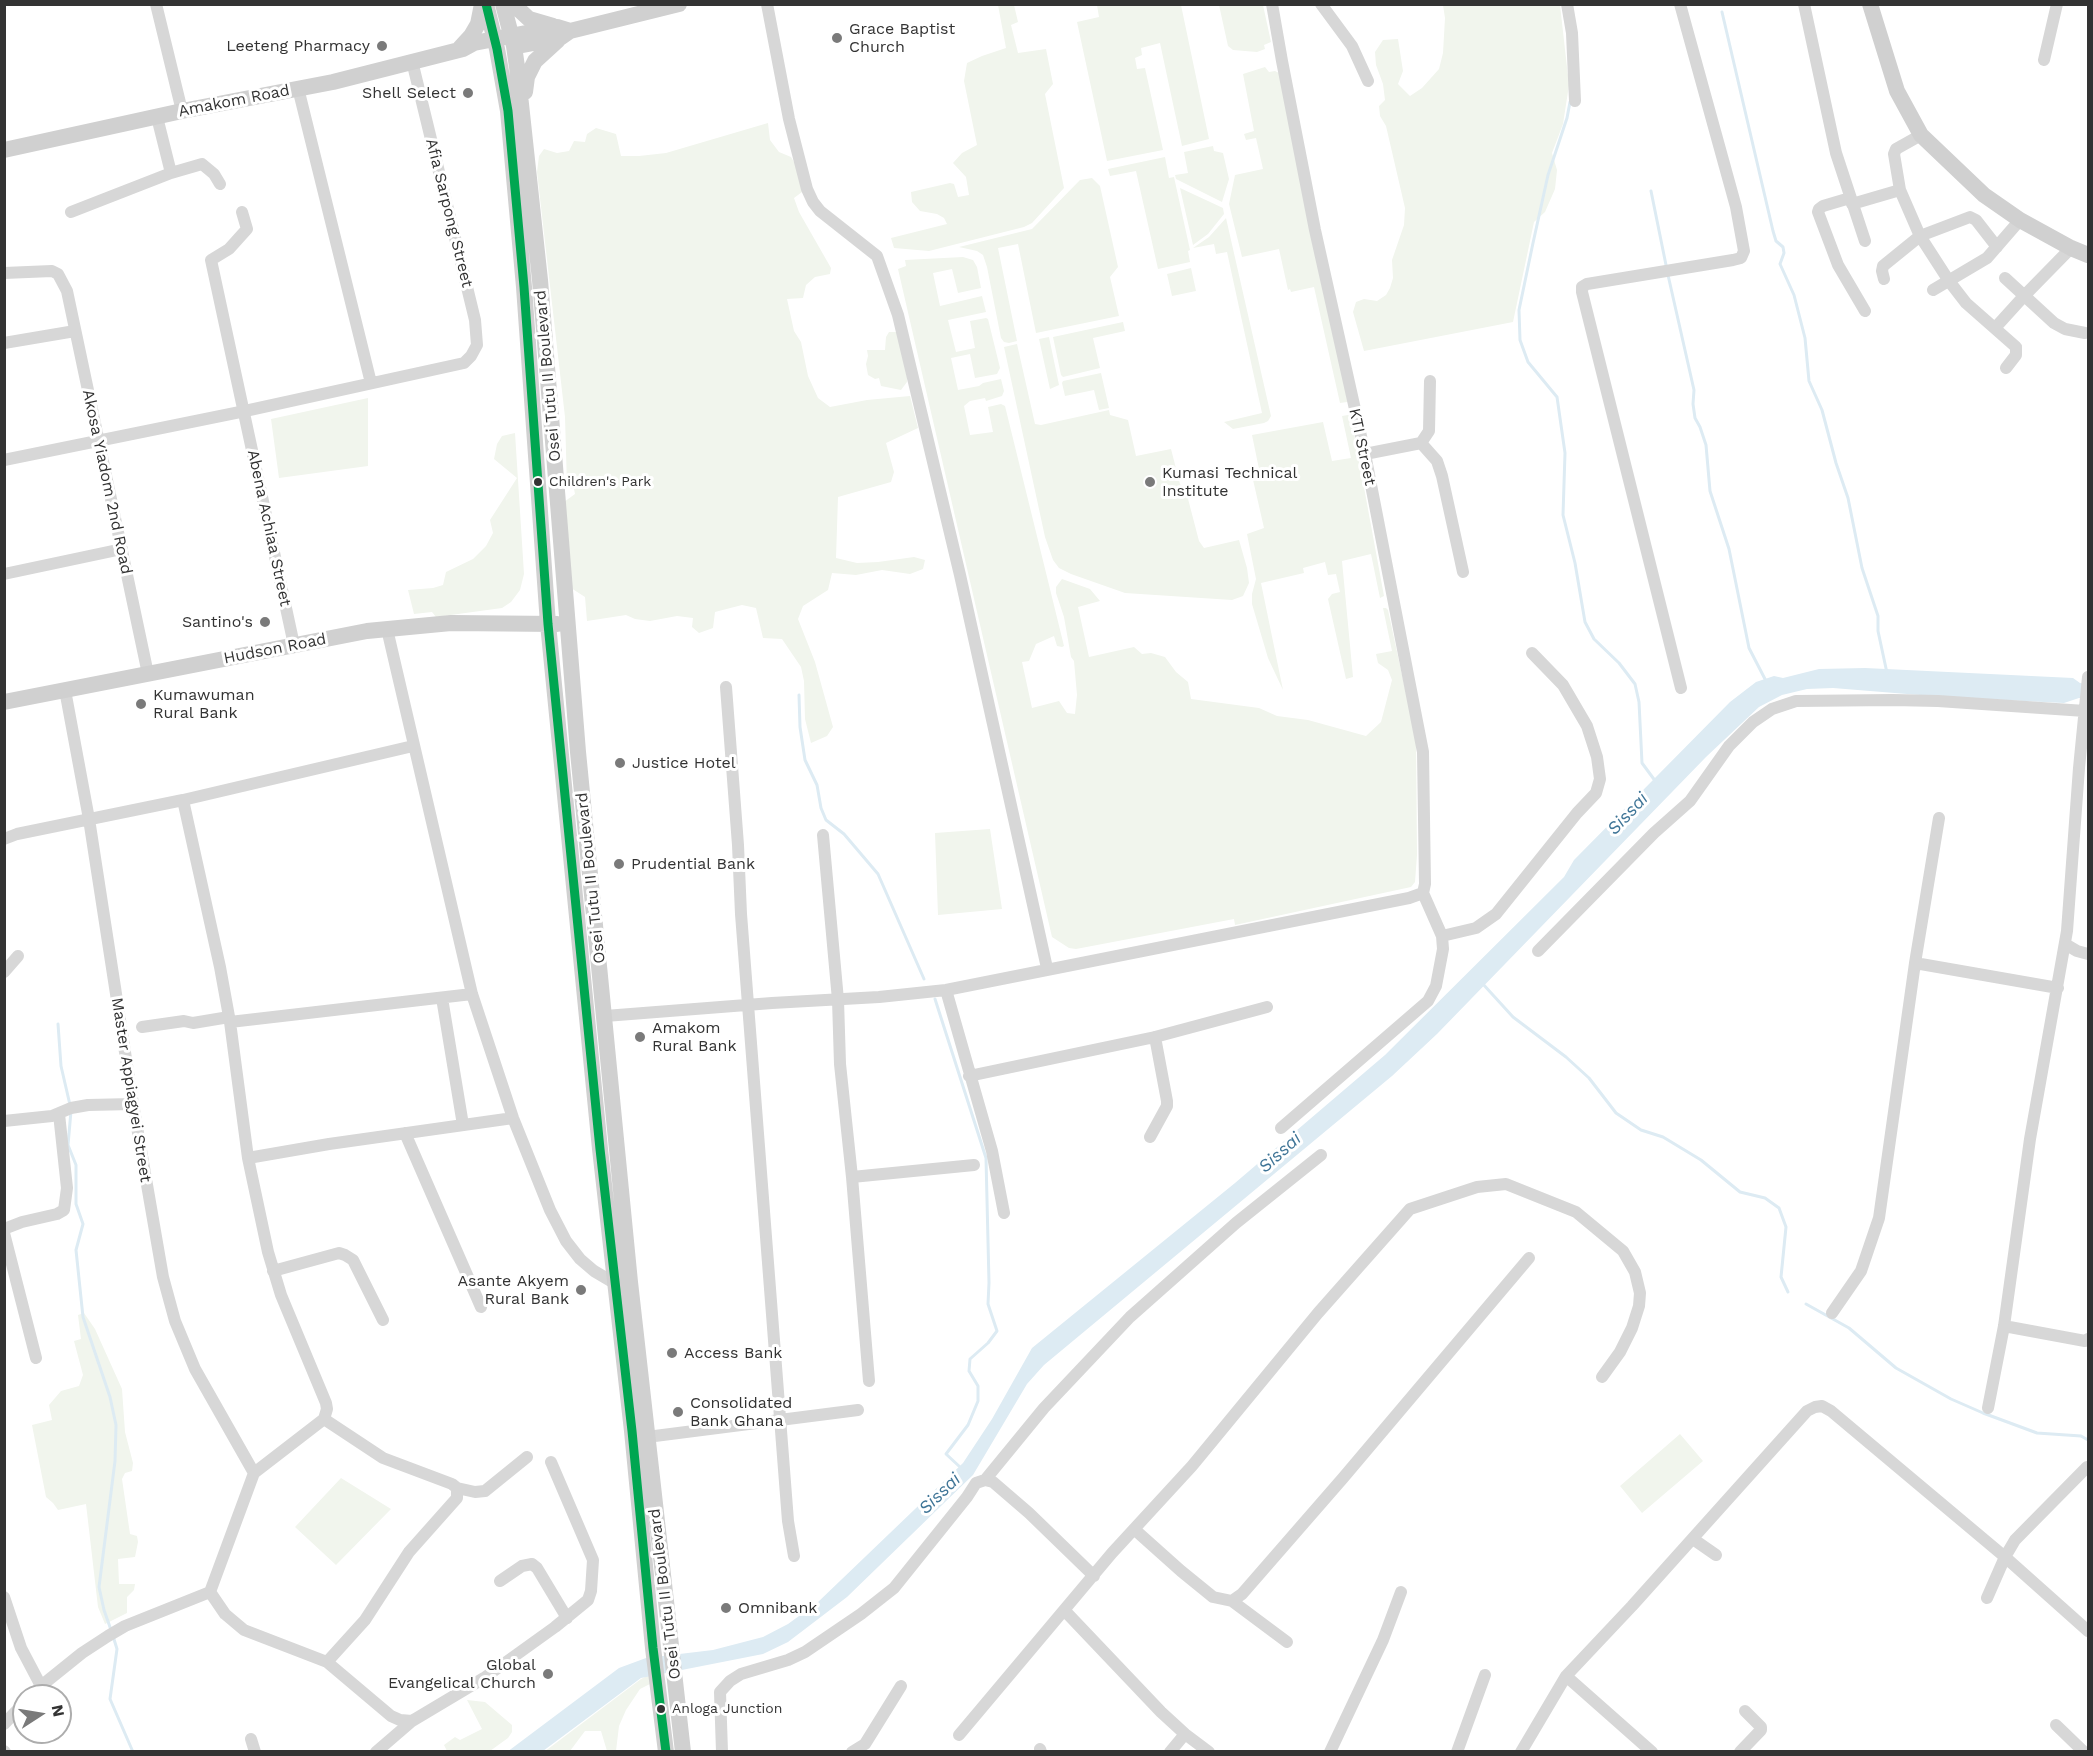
<!DOCTYPE html>
<html>
<head>
<meta charset="utf-8">
<style>
	body { margin:0 }
	#map { position:relative; width:2093px; height:1756px; overflow:hidden; background:#fff; font-family:"Work Sans",sans-serif }
	canvas { display:block }
	.frame { position:absolute; inset:0; border:6px solid #333; pointer-events:none }
	.north { position:absolute; left:12px; top:1684px; width:60px; height:60px; box-sizing:border-box; background:#fff; border:2px solid #adadad; border-radius:50%; rotate:78deg; font-size:16px; font-weight:700; line-height:24px; text-align:center; color:#333 }
	.north::after { content:''; display:block; margin:auto; width:21px; height:27px; background:#7a7a7a; clip-path:polygon(50% 0,100% 100%,50% 72%,0 100%) }
</style>
</head>
<body>
<div id="map">
<canvas width="2093" height="1756"></canvas>
<div class="frame"></div>
<div class="north">N</div>
</div>
<script>
const c = document.querySelector('canvas').getContext('2d');
c.lineJoin = 'round';
function fill(path, color) { c.fillStyle = color; c.fill(path, 'evenodd'); }
const toPath = rows => new Path2D(rows.map(r => 'M' + r).join(''));
function strokePath(path, color, width, dash) { c.strokeStyle = color; c.lineWidth = width; c.lineCap = dash ? 'butt' : 'round'; c.setLineDash(dash || []); c.stroke(path); }
function drawText(font, color, halo, rows, align = 'center') {
  c.font = font + ' "Work Sans",sans-serif'; c.lineWidth = 6; c.setLineDash([]); c.textBaseline = 'middle'; c.strokeStyle = halo; c.fillStyle = color; for (const [text, x, y, turn = 0] of rows) {
    c.save(); c.translate(x, y); c.rotate((+turn || 0) * Math.PI / 180); c.textAlign = isNaN(turn) ? turn : align; if (halo) c.strokeText(text, 0, 0); c.fillText(text, 0, 0); c.restore();
  }
}
const green = toPath([
	[998,5,1014,5,1018,22,1011,25,1018,53,1046,49,1053,84,1045,94,1064,188,1032,223,1024,227,929,251,894,248,891,238,947,224,944,218,937,214,920,211,912,202,911,192,950,183,954,184,958,197,969,195,966,177,953,163,962,153,977,145,964,81,967,63,982,56,1006,48],
	[1097,5,1181,5,1209,139,1182,146,1160,43,1141,48,1142,55,1135,58,1137,69,1145,68,1163,150,1107,161,1077,22,1099,17],
	[1219,5,1263,5,1271,42,1264,45,1265,49,1257,52,1233,50,1228,46],
	[1443,5,1560,5,1569,85,1563,124,1552,153,1557,170,1555,189,1545,212,1534,222,1513,322,1364,351,1353,312,1356,302,1364,299,1377,301,1386,295,1390,288,1393,278,1392,260,1404,225,1405,208,1386,126,1380,116,1379,106,1385,100,1383,84,1376,65,1375,52,1383,40,1398,39,1403,71,1398,84,1410,96,1422,88,1439,69,1443,53,1445,18],
	[1265,67,1269,72,1275,71,1279,73,1348,400,1347,402,1340,403,1314,287,1291,292,1290,289,1288,290,1279,249,1242,257,1229,204,1235,175,1263,169,1256,138,1246,140,1244,134,1254,131,1243,74],
	[768,123,770,140,779,152,791,157,797,167,802,192,794,198,799,212,831,268,830,274,815,277,806,285,803,298,787,299,794,331,801,342,808,376,818,398,830,407,867,400,910,396,918,428,886,443,894,472,891,482,838,497,836,558,857,563,878,562,914,557,925,560,923,569,910,574,882,570,856,575,832,573,828,590,803,606,798,619,815,662,833,727,827,736,811,743,805,719,804,681,801,667,782,639,763,638,756,608,742,605,715,612,713,628,699,633,692,627,693,618,677,616,650,621,635,619,626,615,587,621,585,597,571,588,564,502,575,494,574,489,570,489,567,486,565,417,537,172,539,156,544,149,557,153,569,151,574,141,585,142,587,134,596,128,616,134,621,156,639,156,666,153],
	[1213,146,1214,151,1223,153,1229,179,1222,202,1176,179,1175,175,1188,173,1184,152],
	[1165,157,1169,178,1174,177,1190,250,1188,251,1190,262,1158,269,1136,171,1110,176,1108,169],
	[1092,178,1100,186,1118,267,1110,277,1119,316,1036,333,1018,244,998,248,1017,341,1009,343,1004,342,1001,338,987,267,983,255,977,251,959,247,1032,229,1080,180],
	[1180,188,1223,208,1224,214,1208,234,1193,245],
	[1226,218,1271,416,1268,421,1264,423,1233,429,1224,422,1262,413,1227,252,1216,254,1214,244,1193,248,1209,237],
	[963,257,973,260,977,267,981,288,958,293,952,269,933,273,940,306,982,296,986,312,948,320,956,352,975,348,970,321,986,318,988,319,1000,368,997,374,975,378,970,354,951,358,958,390,979,386,983,383,1001,379,1004,391,1002,396,986,401,985,398,970,401,964,406,970,435,993,432,988,407,1001,404,1005,406,1064,646,1062,647,1057,646,1054,636,1036,644,1029,661,1022,662,1032,708,1059,701,1067,713,1075,714,1077,695,1074,661,1071,657,1064,617,1056,593,1056,587,1062,579,1090,589,1100,601,1078,607,1089,657,1134,647,1142,654,1151,653,1165,657,1176,672,1188,682,1191,699,1259,708,1277,716,1308,720,1366,736,1381,722,1392,680,1388,670,1378,663,1376,654,1392,651,1383,608,1386,608,1388,610,1416,740,1417,855,1415,882,1411,887,1235,925,1234,919,1076,949,1069,948,1052,937,898,269,906,266,905,260],
	[1191,268,1196,291,1172,296,1167,274],
	[1123,322,1125,331,1093,338,1100,368,1063,377,1061,375,1053,337],
	[889,332,899,332,907,377,907,382,901,390,881,386,879,378,875,379,868,375,866,364,868,356,867,350,885,350,886,337],
	[1049,337,1059,385,1050,389,1039,339],
	[1017,344,1035,424,1041,425,1109,410,1110,415,1128,420,1136,456,1171,449,1180,484,1187,495,1199,541,1204,548,1239,540,1247,568,1249,583,1243,596,1232,600,1125,593,1071,574,1059,568,1053,560,1045,537,1004,347],
	[1101,373,1109,408,1099,410,1094,390,1065,396,1062,383,1063,381],
	[368,398,368,466,279,478,271,419],
	[1348,415,1351,417,1384,596,1380,598,1371,554,1342,561,1353,677,1346,679,1328,599,1332,594,1340,592,1336,574,1328,575,1325,562,1303,568,1304,573,1261,583,1283,690,1268,658,1252,604,1252,594,1256,579,1247,534,1264,528,1251,471,1259,469,1252,435,1323,422,1332,461,1351,458,1342,416],
	[515,433,524,574,520,590,511,602,502,608,436,617,432,612,414,614,408,590,433,588,443,585,446,572,473,559,486,546,493,533,490,520,517,478,494,459,497,444,502,436],
	[990,829,1002,909,938,915,935,833],
	[84,1313,95,1329,122,1389,125,1432,133,1463,132,1471,125,1473,122,1479,130,1534,137,1536,138,1542,135,1557,118,1559,119,1584,135,1584,134,1590,127,1597,127,1613,105,1624,98,1607,86,1504,58,1510,53,1503,46,1497,32,1425,52,1420,49,1405,61,1391,79,1386,83,1375,74,1341,81,1339,78,1315],
	[1680,1434,1703,1461,1642,1513,1620,1486],
	[341,1478,391,1509,336,1565,295,1527],
	[649,1675,650,1684,640,1689,626,1710,619,1726,616,1751,607,1751,601,1731,585,1731,570,1751,544,1752,641,1679],
	[467,1700,485,1702,512,1725,512,1732,508,1738,490,1751,447,1751,444,1745,455,1737,460,1740,482,1729]
]);
const water = toPath([
	[1865,668,2073,678,2080,683,2088,684,2088,698,2079,698,2064,703,1944,697,1833,688,1807,689,1782,695,1759,707,1706,757,1437,1034,1392,1076,1044,1365,1027,1384,973,1475,847,1597,788,1642,763,1654,641,1678,543,1751,507,1752,619,1668,646,1658,713,1650,763,1637,788,1624,817,1603,963,1463,992,1419,1032,1348,1235,1183,1385,1055,1564,877,1574,860,1730,702,1756,682,1774,676,1783,678,1819,669]
]);
const stream = toPath([
	[1722,12,1773,231,1776,241,1783,247,1784,253,1780,264,1794,295,1805,338,1809,381,1822,410,1836,463,1848,498,1862,568,1878,616,1878,631,1887,673],
	[1570,102,1567,118,1548,175,1533,243,1519,310,1520,340,1528,362,1557,397,1565,453,1563,515,1575,563,1585,622,1594,639,1619,663,1635,684,1639,702,1642,763,1656,782],
	[1651,191,1666,265],
	[1668,275,1694,390,1693,404,1695,418,1700,427,1706,445,1710,491,1729,549,1749,648,1766,681],
	[799,695,800,727,805,760,817,785,821,808,826,820,844,834,878,874,924,979],
	[1482,983,1513,1017,1566,1057,1589,1078,1616,1113,1641,1130,1663,1137,1701,1160,1740,1192,1765,1198,1779,1208,1786,1227,1781,1277,1788,1292],
	[935,999,986,1158,989,1283,988,1304,997,1331,988,1343,970,1359,969,1371,978,1386,978,1401,968,1425,946,1454,960,1467],
	[58,1024,61,1066,70,1105],
	[71,1111,68,1145,76,1165,76,1204,83,1224,76,1250,83,1317,110,1397,116,1425,115,1461,99,1587,104,1610,111,1630],
	[1806,1304,1849,1328,1896,1368,1951,1399,1983,1413,2037,1433,2081,1436,2088,1440],
	[113,1636,117,1649,110,1699,133,1752]
]);
const street = toPath([
	[156,4,182,111],
	[767,4,789,119,807,189,813,202,820,211,877,256,898,315,960,575,1047,968],
	[1272,4,1282,61,1315,230,1365,454,1423,752,1425,884,1423,893],
	[1321,4,1352,46,1368,81],
	[1567,4,1572,33,1575,101],
	[1680,4,1736,207,1744,251,1741,258,1733,260,1587,284,1582,287,1582,292,1681,688],
	[1804,4,1836,153,1865,241],
	[2044,60,2057,4],
	[298,88,371,383],
	[157,117,171,173],
	[1921,135,1896,149,1894,154,1900,190,1920,236,1949,281,1966,303,2016,347,2016,355,2006,368],
	[1850,198,1823,206,1819,209,1818,212,1838,265,1865,311],
	[1852,204,1900,190],
	[71,212,171,173,202,164,214,174,220,184],
	[242,212,247,229,229,249,211,260,294,645],
	[4,273,52,271,58,274,67,291,148,674],
	[2005,278,2054,323,2065,329,2085,333],
	[1884,279,1882,271,1883,266,1920,236,1970,217,1976,220,1997,247],
	[1933,290,1987,258,2020,220],
	[1995,328,2024,296,2071,248],
	[4,343,75,331],
	[1421,443,1437,461,1442,476,1463,572],
	[1365,454,1421,443,1429,431,1430,381],
	[4,460,245,411,464,363,471,356,477,345,475,320,412,61],
	[4,574,122,549],
	[387,629,472,994,513,1118,550,1210,566,1241,580,1259,594,1271,616,1284],
	[726,687,738,845,741,914,788,1521,794,1556],
	[65,690,89,819,133,1104,163,1277,175,1321,195,1369,254,1473],
	[823,835,838,1000,840,1064,852,1177,869,1381],
	[4,839,17,834,183,800,413,746],
	[1442,936,1476,928,1496,914,1577,813,1596,793,1600,779,1597,757,1587,726,1563,685,1532,653],
	[2065,944,2077,951,2088,954],
	[1538,951,1654,833,1690,801,1729,746,1753,722,1772,709,1796,701,1893,700,1938,701,2085,711],
	[1915,963,2058,988],
	[4,972,18,956],
	[946,990,992,1151,1004,1213],
	[442,998,463,1125],
	[605,1016,772,1003,879,997,946,990,1409,898,1423,893],
	[230,1022,472,994],
	[142,1027,184,1021,193,1023,229,1017],
	[969,1076,1155,1037,1267,1007],
	[4,1121,52,1116,71,1108,88,1105,133,1104],
	[1281,1128,1428,1001,1436,986,1443,949,1442,936,1423,893],
	[405,1133,481,1307],
	[1150,1137,1167,1106,1167,1101,1155,1037],
	[248,1158,329,1144,513,1118],
	[852,1177,974,1165],
	[4,1229,22,1222,57,1214,64,1210,67,1188,59,1114],
	[4,1233,36,1358],
	[273,1271,339,1253,345,1255,353,1260,383,1320],
	[1832,1313,1861,1271,1879,1218,1915,963,1939,818],
	[2004,1326,2085,1341,2088,1339],
	[1988,1408,2004,1326,2030,1139,2067,931,2079,768,2088,677],
	[324,1419,383,1458,452,1484,457,1488,475,1492,485,1491,527,1457],
	[647,1437,858,1410],
	[985,1480,1044,1408,1130,1317,1236,1223,1321,1155],
	[1134,1529,1181,1571,1213,1597,1232,1601,1242,1594,1343,1478,1529,1258],
	[1693,1539,1716,1555],
	[500,1581,522,1566,532,1564,537,1568,567,1618],
	[210,1592,225,1614,244,1630,327,1662,391,1716,400,1720,412,1721,484,1678,555,1627,588,1600,591,1591,593,1560,551,1462],
	[4,1597,21,1648,41,1686,31,1696],
	[1987,1598,2005,1557,2015,1540,2087,1467],
	[1232,1601,1287,1642],
	[1065,1611,1161,1712,1185,1734,1209,1752],
	[327,1662,365,1620,409,1552,457,1498,457,1488],
	[1566,1676,1652,1752],
	[41,1686,82,1653,108,1636,125,1626,210,1592,254,1473,324,1419,327,1409,326,1403,281,1295,268,1252,248,1158,230,1022,220,967,183,800],
	[4,1724,24,1703],
	[2056,1725,2084,1752],
	[959,1735,1112,1553,1192,1466,1318,1313,1410,1209,1477,1187,1506,1184,1576,1212,1623,1251,1635,1272,1640,1293,1639,1306,1632,1328,1620,1352,1602,1377],
	[251,1739,255,1752],
	[1040,1749,1041,1752],
	[4,1751,5,1752],
	[376,1752,412,1721],
	[722,1752,720,1692,730,1681,741,1674,788,1660,805,1652,861,1614,894,1588,967,1497,976,1483,985,1480,993,1482,1029,1513,1094,1576],
	[852,1752,865,1744,901,1686],
	[1170,1752,1185,1734],
	[1330,1752,1383,1640,1401,1592],
	[1457,1752,1485,1675],
	[1521,1752,1566,1676,1632,1606,1807,1411,1815,1407,1822,1406,1831,1411,2005,1557,2088,1631],
	[1740,1752,1761,1730,1761,1727,1745,1711]
]);
const secondary = toPath([
	[486,4,497,49,508,111,524,287,548,624,600,1149,632,1431,653,1648,666,1752],
	[503,4,514,46,517,67,540,280,578,752,630,1282,683,1752],
	[513,4,529,19,553,26],
	[1870,4,1897,91,1921,135,1984,195,2020,220,2071,248,2088,255],
	[523,45,560,38,570,31],
	[460,48,471,36,478,24,482,4],
	[525,92,527,77,535,61,558,40],
	[4,150,182,111,333,82,463,49,474,43,557,27,570,31,679,4],
	[4,702,367,631,451,623,557,624]
]);
const bus1 = toPath([
	[486,4,497,49,508,111,524,287,548,624,600,1149,632,1431,653,1648,666,1752]
]);
const markers = [
	[837,38,6,"#7a7a7a"],
	[382,46,6,"#7a7a7a"],
	[468,93,6,"#7a7a7a"],
	[538,482,5,"#333"],
	[1150,482,6,"#7a7a7a"],
	[265,622,6,"#7a7a7a"],
	[141,704,6,"#7a7a7a"],
	[620,763,6,"#7a7a7a"],
	[619,864,6,"#7a7a7a"],
	[640,1037,6,"#7a7a7a"],
	[581,1290,6,"#7a7a7a"],
	[672,1353,6,"#7a7a7a"],
	[678,1412,6,"#7a7a7a"],
	[726,1608,6,"#7a7a7a"],
	[548,1674,6,"#7a7a7a"],
	[661,1709,5,"#333"]
];
const busNames = [
	["Children's Park",549,482],
	["Anloga Junction",672,1709]
];
const poiNames = [
	["Grace Baptist",849,29],
	["Church",849,47],
	["Leeteng Pharmacy",370,46,"right"],
	["Shell Select",456,93,"right"],
	["Kumasi Technical",1162,473],
	["Institute",1162,491],
	["Santino's",253,622,"right"],
	["Kumawuman",153,695],
	["Rural Bank",153,713],
	["Justice Hotel",632,763],
	["Prudential Bank",631,864],
	["Amakom",652,1028],
	["Rural Bank",652,1046],
	["Asante Akyem",569,1281,"right"],
	["Rural Bank",569,1299,"right"],
	["Access Bank",684,1353],
	["Consolidated",690,1403],
	["Bank Ghana",690,1421],
	["Omnibank",738,1608],
	["Global",536,1665,"right"],
	["Evangelical Church",536,1683,"right"]
];
const streetNames = [
	["Amakom Road",234,101,-11],
	["Afia Sarpong Street",449,213,76],
	["Osei Tutu II Boulevard",548,376,-95],
	["KTI Street",1362,447,78],
	["Akosa Yiadom 2nd Road",107,482,78],
	["Abena Achiaa Street",269,528,78],
	["Hudson Road",275,649,-11],
	["Osei Tutu II Boulevard",591,878,-96],
	["Master Appiagyei Street",131,1090,81],
	["Osei Tutu II Boulevard",665,1594,-97]
];
const waterNames = [
	["Sissai",1628,814,-47],
	["Sissai",1280,1153,-42],
	["Sissai",940,1494,-44]
];
fill(green, '#f1f5ed');
fill(water, '#ddebf3');
strokePath(stream, '#ddebf3', 3);
strokePath(street, '#d7d7d7', 12);
strokePath(secondary, '#d0d0d0', 16);
strokePath(bus1, '#00a651', 9);
for (const [x, y, r, color] of markers) { const dot = new Path2D(); dot.arc(x, y, r, 0, 2 * Math.PI); c.fillStyle = color; c.fill(dot); strokePath(dot, '#fff', 2); }
drawText('14px', '#333', '#fff', busNames, 'left');
drawText('16px', '#333', '#fff', poiNames, 'left');
drawText('16px', '#333', '#fff', streetNames);
drawText('italic 18px', '#3f7597', '#fff', waterNames);
</script>
</body>
</html>
